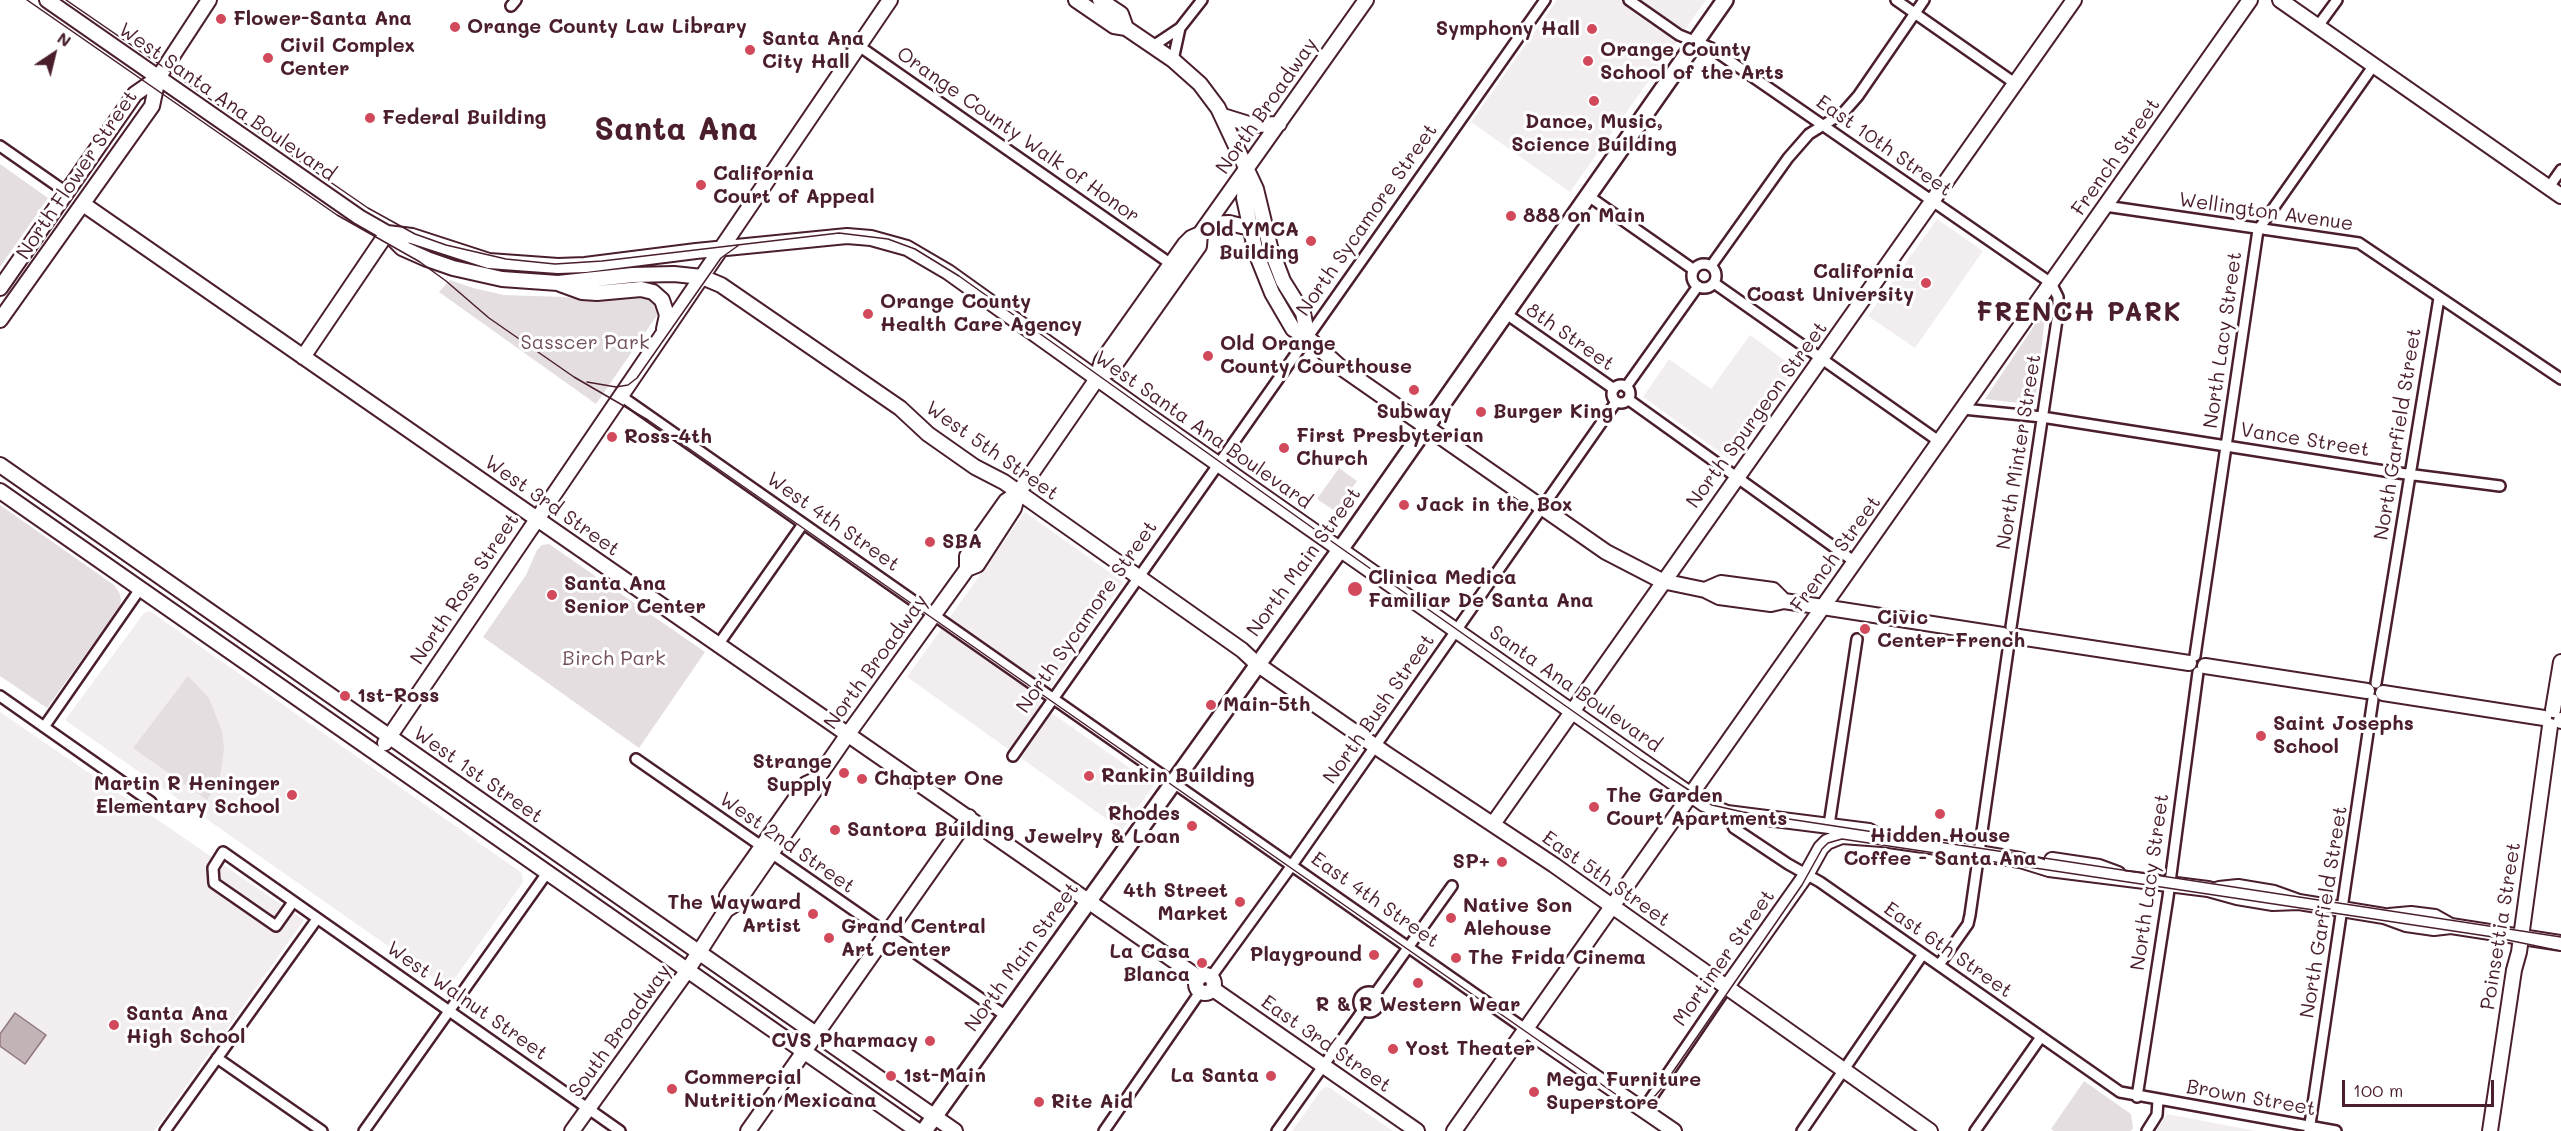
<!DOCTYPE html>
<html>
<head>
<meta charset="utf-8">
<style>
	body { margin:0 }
	#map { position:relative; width:2561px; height:1131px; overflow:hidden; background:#fff; font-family:Mali,sans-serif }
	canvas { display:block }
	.north { position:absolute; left:24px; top:24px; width:60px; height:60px; -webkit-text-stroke:4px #fff; paint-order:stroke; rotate:35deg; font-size:16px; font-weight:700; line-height:24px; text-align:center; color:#4a1f2b }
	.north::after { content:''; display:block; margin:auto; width:21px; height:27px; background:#4a1f2b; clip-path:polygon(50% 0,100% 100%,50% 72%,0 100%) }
	.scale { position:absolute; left:2342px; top:1080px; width:152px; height:27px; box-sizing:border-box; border:3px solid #4a1f2b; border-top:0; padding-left:8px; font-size:18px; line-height:21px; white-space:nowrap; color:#4a1f2b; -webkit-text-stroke:4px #fff; paint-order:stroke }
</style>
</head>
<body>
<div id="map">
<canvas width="2561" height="1131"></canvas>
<div class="north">N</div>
<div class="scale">100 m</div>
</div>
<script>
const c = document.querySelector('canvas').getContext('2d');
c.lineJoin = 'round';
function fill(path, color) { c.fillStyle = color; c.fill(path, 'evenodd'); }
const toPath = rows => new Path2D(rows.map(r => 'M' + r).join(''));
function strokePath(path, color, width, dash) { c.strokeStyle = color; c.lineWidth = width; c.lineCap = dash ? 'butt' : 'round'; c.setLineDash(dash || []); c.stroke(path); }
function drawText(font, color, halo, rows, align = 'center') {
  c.font = font + ' Mali,sans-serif'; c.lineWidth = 6; c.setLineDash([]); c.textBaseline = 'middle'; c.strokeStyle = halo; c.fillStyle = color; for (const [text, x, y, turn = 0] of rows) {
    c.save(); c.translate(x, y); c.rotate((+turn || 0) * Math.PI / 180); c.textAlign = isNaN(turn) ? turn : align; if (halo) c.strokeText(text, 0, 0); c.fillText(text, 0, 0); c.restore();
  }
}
const built = toPath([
	[1557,0,1706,0,1570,192,1471,122],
	[1937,219,1983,251,1915,348,1868,316],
	[1750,335,1795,368,1732,461,1643,397,1669,359,1711,389],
	[1025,512,1123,582,1039,704,1154,785,1122,830,907,677],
	[150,611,522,873,523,882,448,988,65,720,144,613],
	[0,712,304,920,154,1131,0,1131],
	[1326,1087,1330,1088,1393,1131,1292,1131,1322,1089],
	[2167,1114,2256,1131,2156,1131]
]);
const green = toPath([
	[0,164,48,198,0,267],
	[450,280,473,288,504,295,565,297,586,300,647,296,656,303,658,314,596,404,439,292],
	[2046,308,2035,405,1985,399],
	[1339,468,1357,481,1335,511,1317,499],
	[0,505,114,585,119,592,121,599,120,606,47,708,0,676],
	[549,544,705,652,639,748,483,637,526,575,537,550,542,545],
	[188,676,209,698,222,731,224,748,221,772,216,786,207,800,133,748],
	[2084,1081,2131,1114,2133,1128,2131,1131,2054,1131,2051,1129]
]);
const water = toPath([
	[15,1013,46,1035,25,1064,0,1046,0,1034,15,1013]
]);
const street = toPath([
	[1629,0,1679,35,1711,48,2051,283,2058,297,2058,313,2011,627],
	[1896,0,2016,84],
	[511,6,516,0],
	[2318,26,2337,0],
	[843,40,859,46,1171,264],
	[1153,46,1180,28,1202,0],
	[1173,60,1180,28],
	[0,146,66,192],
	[2549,187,2561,170],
	[1587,195,1694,270],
	[2105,206,2359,243,2561,379],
	'1692 276a12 12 0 1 1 24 0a12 12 0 1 1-24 0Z',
	[1711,266,1788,158,1809,134,1843,113,1858,96,1924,0],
	[1714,283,1940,442],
	[1505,313,1614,389],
	'1612 394a9 9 0 1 1 18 0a9 9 0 1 1-18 0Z',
	[1626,387,1698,286],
	[621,396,1525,1029],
	[1629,400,1855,562],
	[1963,409,2042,417,2391,472,2500,486],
	[718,645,803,524],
	[2195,656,2258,230,2374,65],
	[2376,683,2439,298],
	[0,696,151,802],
	[44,727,140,589],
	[1013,756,1545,0],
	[636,759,1006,1016],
	[1727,813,1734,828,1788,864,1820,882,2120,1092,2336,1131],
	[1829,825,1857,639],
	[293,902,276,926,214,883,213,868,223,852,620,1131],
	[1939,965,1968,924,1970,915,2009,643],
	[1211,977,1290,868,1616,402],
	'1359 1002a10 10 0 1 1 20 0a10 10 0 1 1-20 0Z',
	[1375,994,1452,886],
	[217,1058,322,1131],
	[2137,1097,2168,897,2198,672],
	[1643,1110,1726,988],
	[165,1131,317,919],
	[364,1131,547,873],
	[1104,1131,1200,992],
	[1277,1131,1363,1010],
	[1802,1131,1923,954],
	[1975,1131,2041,1037],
	[2147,1131,2157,1115,2158,1100],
	[2309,1131,2373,699]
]);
const secondary = toPath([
	[47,0,359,217,387,233,412,236,489,261,558,266,585,265,696,251,847,236,871,238,907,248,948,272,1148,415,1704,804,1727,813,1869,831,1882,839],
	[1076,0,1114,26,1126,28,1173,60,1200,84,1218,108,1256,189,1270,247,1283,281,1303,313,1308,338],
	[1100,0,1121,14,1126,28],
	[2280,0,2561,196],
	[1223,116,1252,125,1279,124],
	[1246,171,1244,198,1256,253,1272,293,1293,329,1308,338,1339,366,1606,552,1662,581,1705,590,1719,597,1771,604,1784,601,2003,635],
	[83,204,1199,978],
	[1208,224,1229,223,1250,228],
	[387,233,402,248,427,259,453,268,502,279,558,283,633,275,674,274,702,277,721,285,900,408,928,434,975,467,1004,482,1242,650,1257,664,1385,753,1554,865,1930,1131],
	[560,284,582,292,597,293,641,289,653,292,662,300,667,315,664,329],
	[0,288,135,94,158,78],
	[0,320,152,106,158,78,209,0],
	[303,357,387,233],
	[1097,378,1112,369,1199,246,1200,234,1366,0],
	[0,465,955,1131],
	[0,491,918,1131],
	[967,569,967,556,1006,501,1018,493,1092,386,1097,378,1102,361,1185,244,1191,238,1200,234],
	[1705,590,1721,583,1773,590,1784,601],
	[2019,637,2189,663],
	[2205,666,2367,691],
	[2383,693,2544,718],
	[2553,710,2561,662],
	[2561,720,2561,721],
	[385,743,890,0],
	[1493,824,2074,0],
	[2052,860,2099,867,2118,874],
	[2219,889,2238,887,2274,893,2299,902,2384,916,2406,924,2434,928,2451,926,2561,943],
	[726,910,727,896,806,784,817,779],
	[2389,916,2411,914,2435,917,2451,926],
	'1196 984a9 9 0 1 1 18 0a9 9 0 1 1-18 0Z',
	[1726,988,1806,875,1821,848,1827,842,1842,836,1882,839,1978,853,2020,860,2049,869,2208,889,2237,897,2273,903,2299,902],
	[1213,989,1417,1131],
	[1525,1029,1674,1131],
	[572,1131,687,971,726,910,737,903,815,790,817,779,848,734,967,569,977,565,1014,508,1018,493],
	[748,1131,969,817],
	[1454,1131,2250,0],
	[2490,1131,2514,970,2519,952,2550,726]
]);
const primary = toPath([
	[924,1131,1352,533,1725,0]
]);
const tram = toPath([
	[27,0,337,215,420,262,446,281,489,318,574,377,648,420,1624,1100,1644,1102,1655,1096,1661,1089,1802,885,1822,849,1828,843,1842,839,2493,937,2561,951],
	[66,0,368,208,415,234,446,245,506,259,555,264,602,261,839,233,888,239,915,249,959,276,1324,536,1641,759,1712,805,1743,812,2561,937],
	[587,382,616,387,628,385,637,378,721,258,739,245]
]);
const markers = [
	[221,19,6,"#d1495b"],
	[455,27,6,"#d1495b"],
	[1592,29,6,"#d1495b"],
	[750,50,6,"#d1495b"],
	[268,58,6,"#d1495b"],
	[1588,61,6,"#d1495b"],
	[1594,101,6,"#d1495b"],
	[370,118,6,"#d1495b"],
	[701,185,6,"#d1495b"],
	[1511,216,6,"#d1495b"],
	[1311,241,6,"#d1495b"],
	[1926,283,6,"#d1495b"],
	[868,314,6,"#d1495b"],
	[1208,356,6,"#d1495b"],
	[1414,390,6,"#d1495b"],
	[1481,412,6,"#d1495b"],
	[612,437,6,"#d1495b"],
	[1284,448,6,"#d1495b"],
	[1404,505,6,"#d1495b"],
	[930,542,6,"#d1495b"],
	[1355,589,8,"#d1495b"],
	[552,595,6,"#d1495b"],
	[1865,629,6,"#d1495b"],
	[345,696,6,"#d1495b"],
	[1211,705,6,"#d1495b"],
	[2261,736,6,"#d1495b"],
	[844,773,6,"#d1495b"],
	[1089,776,6,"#d1495b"],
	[862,779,6,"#d1495b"],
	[292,795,6,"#d1495b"],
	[1594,807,6,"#d1495b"],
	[1940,814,6,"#d1495b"],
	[1192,826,6,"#d1495b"],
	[835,830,6,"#d1495b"],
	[1502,862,6,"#d1495b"],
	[1240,902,6,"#d1495b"],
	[813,914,6,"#d1495b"],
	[1451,918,6,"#d1495b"],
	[829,938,6,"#d1495b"],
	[1374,955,6,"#d1495b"],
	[1456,958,6,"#d1495b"],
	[1202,963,6,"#d1495b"],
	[1418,983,6,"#d1495b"],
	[114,1025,6,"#d1495b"],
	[930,1041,6,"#d1495b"],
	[1393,1049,6,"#d1495b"],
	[891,1076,6,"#d1495b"],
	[1271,1076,6,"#d1495b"],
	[672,1089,6,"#d1495b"],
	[1534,1092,6,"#d1495b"],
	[1039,1102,6,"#d1495b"]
];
const poiNames = [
	["Flower-Santa Ana",233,19],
	["Orange County Law Library",467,27],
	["Symphony Hall",1580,29,"right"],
	["Santa Ana",762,39],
	["City Hall",762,62],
	["Civil Complex",280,46],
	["Center",280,69],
	["Orange County",1600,50],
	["School of the Arts",1600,73],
	["Federal Building",382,118],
	["Dance, Music,",1594,122,"center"],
	["Science Building",1594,145,"center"],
	["California",713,174],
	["Court of Appeal",713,197],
	["888 on Main",1523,216],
	["Old YMCA",1299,230,"right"],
	["Building",1299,253,"right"],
	["California",1914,272,"right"],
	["Coast University",1914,295,"right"],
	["Orange County",880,302],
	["Health Care Agency",880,325],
	["Old Orange",1220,344],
	["County Courthouse",1220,367],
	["Subway",1414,412,"center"],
	["Burger King",1493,412],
	["First Presbyterian",1296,436],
	["Church",1296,459],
	["Ross-4th",624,437],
	["Jack in the Box",1416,505],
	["SBA",942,542],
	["Clinica Medica",1368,578],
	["Familiar De Santa Ana",1368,601],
	["Santa Ana",564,584],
	["Senior Center",564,607],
	["Civic",1877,618],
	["Center-French",1877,641],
	["1st-Ross",357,696],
	["Main-5th",1223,705],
	["Saint Josephs",2273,724],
	["School",2273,747],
	["Strange",832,762,"right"],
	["Supply",832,785,"right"],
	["Rankin Building",1101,776],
	["Chapter One",874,779],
	["Martin R Heninger",280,784,"right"],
	["Elementary School",280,807,"right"],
	["The Garden",1606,796],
	["Court Apartments",1606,819],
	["Rhodes",1180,814,"right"],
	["Jewelry & Loan",1180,837,"right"],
	["Santora Building",847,830],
	["Hidden House",1940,836,"center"],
	["Coffee - Santa Ana",1940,859,"center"],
	["SP+",1490,862,"right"],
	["4th Street",1228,891,"right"],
	["Market",1228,914,"right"],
	["The Wayward",801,903,"right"],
	["Artist",801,926,"right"],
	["Native Son",1463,906],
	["Alehouse",1463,929],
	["Grand Central",841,927],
	["Art Center",841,950],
	["La Casa",1190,952,"right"],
	["Blanca",1190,975,"right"],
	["Playground",1362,955,"right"],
	["The Frida Cinema",1468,958],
	["R & R Western Wear",1418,1005,"center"],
	["Santa Ana",126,1014],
	["High School",126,1037],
	["CVS Pharmacy",918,1041,"right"],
	["Yost Theater",1405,1049],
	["1st-Main",903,1076],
	["La Santa",1259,1076,"right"],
	["Commercial",684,1078],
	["Nutrition Mexicana",684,1101],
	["Mega Furniture",1546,1080],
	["Superstore",1546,1103],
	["Rite Aid",1051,1102]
];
const streetNames = [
	["West Santa Ana Boulevard",227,102,35],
	["North Broadway",1267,106,-55],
	["Orange County Walk of Honor",1018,135,35],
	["East 10th Street",1884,146,35],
	["French Street",2116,157,-55],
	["North Flower Street",77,175,-56],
	["Wellington Avenue",2266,212,8],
	["North Sycamore Street",1367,220,-55],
	["8th Street",1570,337,35],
	["North Lacy Street",2223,340,-82],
	["North Spurgeon Street",1757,415,-54],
	["West Santa Ana Boulevard",1203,430,35],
	["North Garfield Street",2398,434,-81],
	["Vance Street",2305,440,9],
	["West 5th Street",992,451,35],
	["North Minter Street",2019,452,-81],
	["West 3rd Street",552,506,35],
	["West 4th Street",833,522,35],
	["French Street",1836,554,-54],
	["North Main Street",1304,562,-54],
	["North Ross Street",465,589,-56],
	["North Sycamore Street",1087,617,-55],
	["North Broadway",876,662,-54],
	["Santa Ana Boulevard",1575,689,35],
	["North Bush Street",1379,709,-55],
	["West 1st Street",478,775,35],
	["West 2nd Street",787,843,35],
	["East 5th Street",1606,879,35],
	["North Lacy Street",2150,882,-82],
	["East 4th Street",1375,900,35],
	["North Garfield Street",2324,912,-81],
	["Poinsettia Street",2501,926,-81],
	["East 6th Street",1948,950,35],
	["North Main Street",1022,957,-54],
	["Mortimer Street",1724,958,-55],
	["West Walnut Street",467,1001,35],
	["South Broadway",620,1031,-54],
	["East 3rd Street",1326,1044,35],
	["Brown Street",2251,1098,10]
];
const parkNames = [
	["Sasscer Park",585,343],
	["Birch Park",614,659]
];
const districtNames = [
	["FRENCH PARK",2079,313]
];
const townNames = [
	["Santa Ana",676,130]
];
fill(built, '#f2eeef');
fill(green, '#e5dee0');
fill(water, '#c1b3b6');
strokePath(water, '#91787e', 1.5);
strokePath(street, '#4a1f2b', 14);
strokePath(secondary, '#4a1f2b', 18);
strokePath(primary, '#4a1f2b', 20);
strokePath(street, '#fff', 9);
strokePath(secondary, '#fff', 14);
strokePath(primary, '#fff', 15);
strokePath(tram, '#4a1f2b', 1.5);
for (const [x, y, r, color] of markers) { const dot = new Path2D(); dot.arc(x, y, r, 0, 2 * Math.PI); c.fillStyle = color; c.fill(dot); strokePath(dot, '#fff', 2); }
drawText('bold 20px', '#4a1f2b', '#fff', poiNames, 'left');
drawText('20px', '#4a1f2b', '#fff', streetNames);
drawText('20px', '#714f58', '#fff', parkNames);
c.letterSpacing = '1.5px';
drawText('bold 26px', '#4a1f2b', '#fff', districtNames);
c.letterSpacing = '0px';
drawText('bold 32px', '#4a1f2b', '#fff', townNames);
</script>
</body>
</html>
